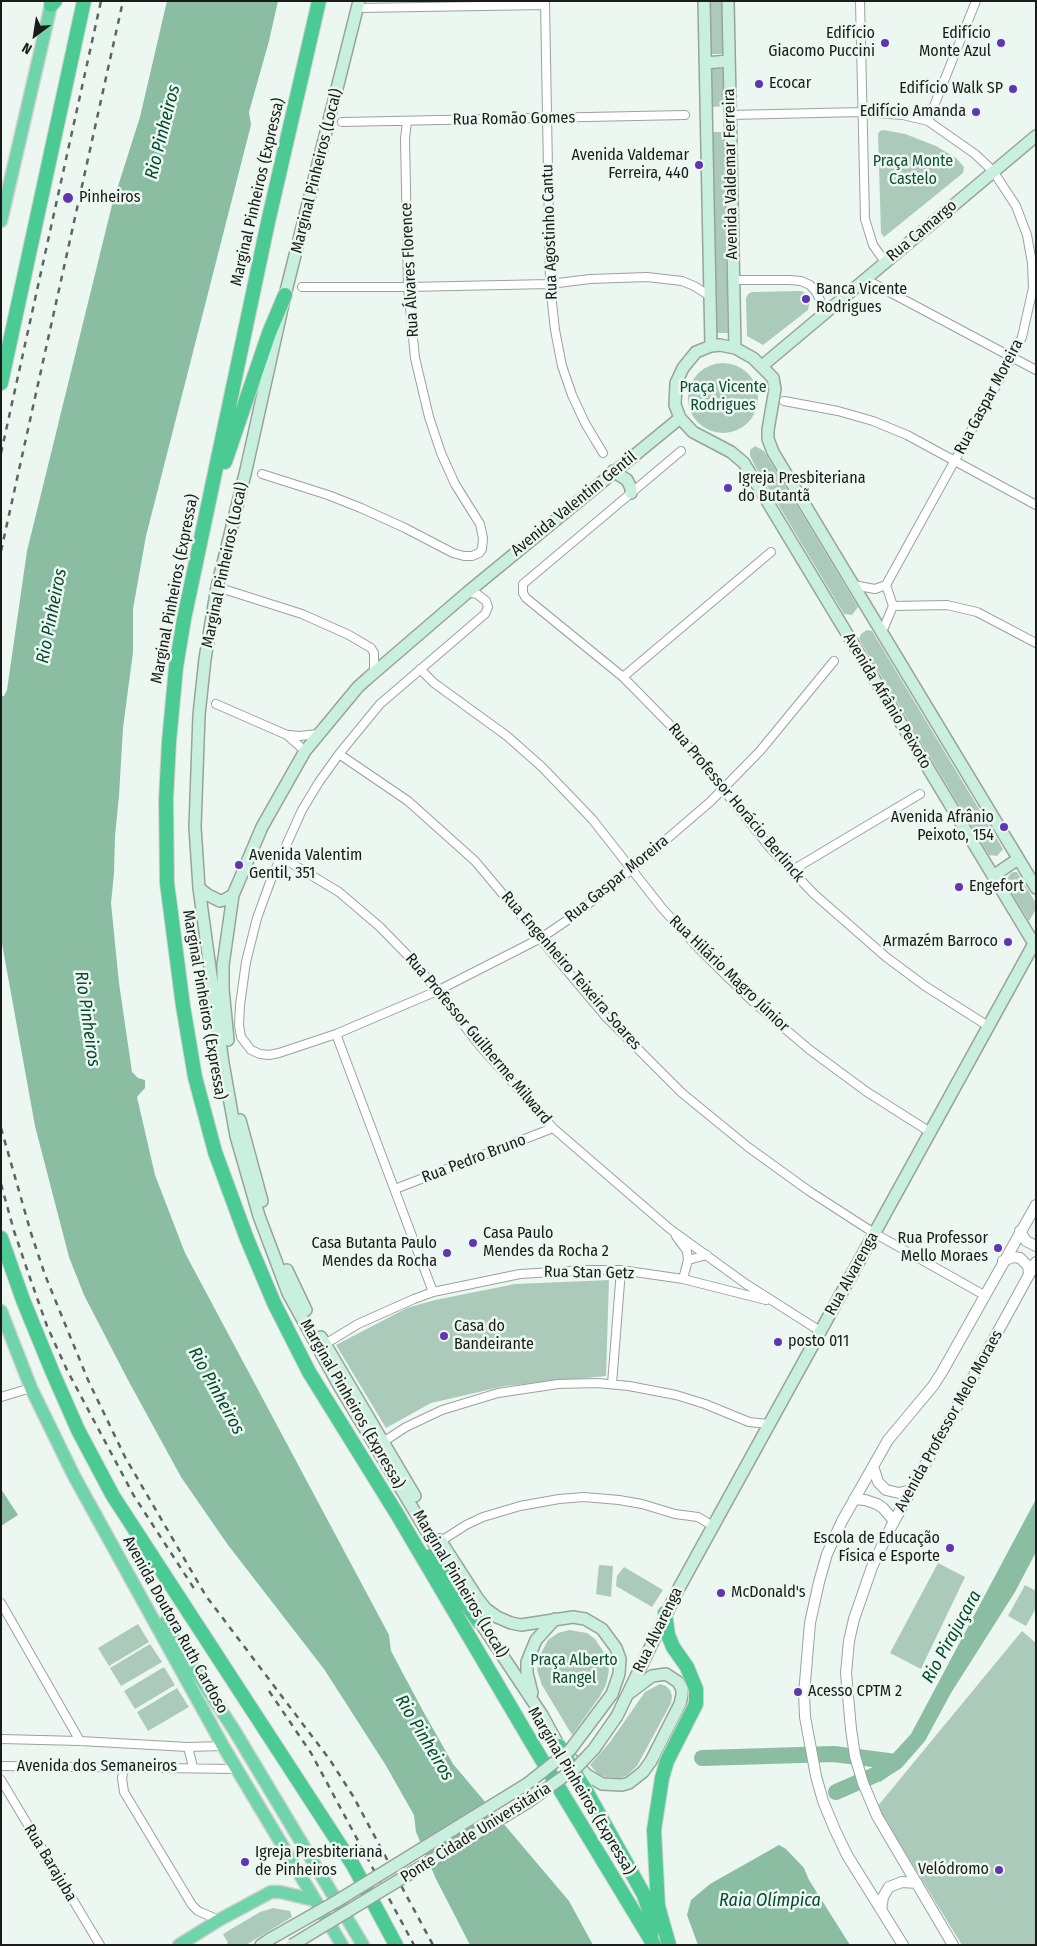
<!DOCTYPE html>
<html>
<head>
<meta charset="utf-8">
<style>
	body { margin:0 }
	#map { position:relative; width:1037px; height:1946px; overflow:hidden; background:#ecf7f1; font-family:"Fira Sans Condensed",sans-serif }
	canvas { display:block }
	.frame { position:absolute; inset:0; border:2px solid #191c1a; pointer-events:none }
	.north { position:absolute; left:10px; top:10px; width:50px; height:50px; -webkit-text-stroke:4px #ecf7f1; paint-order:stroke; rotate:211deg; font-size:14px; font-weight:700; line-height:20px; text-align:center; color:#191c1a }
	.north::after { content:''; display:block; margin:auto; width:18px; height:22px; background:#191c1a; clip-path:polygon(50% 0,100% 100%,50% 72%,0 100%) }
</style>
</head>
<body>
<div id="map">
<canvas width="1037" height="1946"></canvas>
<div class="frame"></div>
<div class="north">N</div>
</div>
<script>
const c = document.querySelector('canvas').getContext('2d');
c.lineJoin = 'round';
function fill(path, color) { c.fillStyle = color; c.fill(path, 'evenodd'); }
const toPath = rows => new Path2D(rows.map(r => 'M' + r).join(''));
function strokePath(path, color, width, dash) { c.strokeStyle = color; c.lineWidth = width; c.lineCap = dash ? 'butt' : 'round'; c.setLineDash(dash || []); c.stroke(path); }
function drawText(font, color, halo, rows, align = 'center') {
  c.font = font + ' "Fira Sans Condensed",sans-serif'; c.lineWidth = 5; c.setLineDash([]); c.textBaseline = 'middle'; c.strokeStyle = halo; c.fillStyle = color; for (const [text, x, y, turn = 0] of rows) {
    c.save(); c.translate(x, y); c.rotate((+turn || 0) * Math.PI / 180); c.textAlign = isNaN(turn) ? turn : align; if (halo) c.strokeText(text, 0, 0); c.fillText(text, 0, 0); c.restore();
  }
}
const green = toPath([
	[710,1,722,1,723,54,711,54],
	[723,69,724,106,712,107,711,69],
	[884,130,905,134,936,146,956,158,964,167,963,173,884,237,881,233,878,134,880,131],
	[712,132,724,132,728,333,716,333],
	[801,291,805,293,810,300,808,310,763,345,747,336,746,298,748,294,752,292],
	'688 398a35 35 0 1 1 70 0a35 35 0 1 1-70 0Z',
	[755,446,764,451,858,607,852,615,844,614,755,466,750,455,750,450],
	[867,630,872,631,1003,849,997,856,989,855,859,639,861,634],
	[1014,872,1017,872,1036,903,1036,909,1029,921,1005,882,1011,873],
	[609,1280,606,1376,505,1386,431,1403,386,1428,336,1345,407,1308,435,1300,515,1284],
	[938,1563,965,1577,921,1669,890,1653],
	[599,1565,613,1566,611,1597,596,1594],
	[624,1567,663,1590,652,1607,616,1586,617,1576],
	[1025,1585,1036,1591,1036,1608,1026,1626,1008,1616],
	[138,1624,149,1642,109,1666,98,1648],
	[569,1630,587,1633,595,1639,607,1657,609,1671,606,1685,600,1696,572,1735,542,1685,537,1670,540,1655,548,1640,558,1633],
	[1022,1631,1036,1643,1036,1945,962,1945,877,1807],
	[150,1644,162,1662,121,1686,110,1668],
	[164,1667,175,1685,135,1709,124,1691],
	[660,1684,666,1686,670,1690,672,1696,671,1703,637,1766,626,1776,619,1778,605,1777,598,1774,590,1765,610,1742,645,1692],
	[177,1688,189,1707,148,1731,137,1712],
	[273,1908,290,1911,292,1917,246,1945,225,1945,228,1943,223,1934,260,1912]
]);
const water = toPath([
	[167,1,278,1,269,41,249,112,251,125,146,536,133,609,133,652,123,728,119,796,115,836,114,873,111,903,119,983,132,1072,138,1078,145,1080,145,1088,137,1097,155,1175,185,1253,389,1635,391,1651,423,1711,453,1764,569,1901,593,1945,470,1945,436,1879,416,1832,414,1815,385,1764,324,1669,228,1545,181,1477,128,1380,84,1295,69,1257,35,1126,1,938,1,696,4,696,7,690,27,551,112,205,140,117],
	[1,1489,18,1515,1,1526],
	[1036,1499,1036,1552,1015,1592,951,1693,925,1741,904,1765,880,1782,873,1767,888,1759,911,1734],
	[779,1845,786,1849,804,1868,809,1880,850,1945,698,1945,687,1915,691,1900,710,1884]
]);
const river = toPath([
	[702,1758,834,1754,896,1762],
	[836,1792,877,1774,896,1762]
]);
const minor = toPath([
	[545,1,550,284,555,330,562,366,572,395,585,423,603,453],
	[860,1,865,219,873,245,885,262],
	[358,8,545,5],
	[730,115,862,112,903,115,928,121,975,154,993,171,1016,206,1027,235,1032,263,1033,288,1022,337,1012,357,886,585,875,589,853,585],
	[928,121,976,1],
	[342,122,685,115],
	[865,279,1036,370],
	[734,280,789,280,801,281,810,285,816,292,820,300,822,316],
	[302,287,408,287,550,284,590,279,647,277,682,281,694,286,710,296],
	[784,401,838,411,873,421,907,435,1036,505],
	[681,451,523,584,523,593,526,598,623,677,676,731,772,850,814,894,886,957,925,986,988,1026],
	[262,474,328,495,361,508,405,528,453,553,464,556,472,556,479,553,482,549,483,538,480,524,455,484,441,453,429,417,415,358,408,287,405,139,407,121],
	[217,587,302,614,349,635,371,648,374,653,374,672],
	[468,592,477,594,486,601,488,607,485,614,380,704,339,754,319,782,302,810,272,877,257,918,246,962,240,1005,239,1025,241,1037,251,1050,260,1054,269,1055,279,1053,336,1034,437,991,541,938,572,917,632,869,710,802,760,751,834,661],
	[893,606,947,605,977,612,1036,643],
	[882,632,893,606,886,585],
	[420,669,434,683,507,736,542,767,592,819,662,908,699,949,751,1000,810,1050,867,1092,930,1132],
	[623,677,771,552],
	[216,704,287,735,305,751],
	[289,735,299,736,318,734],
	[339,754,408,801,475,861,606,1017,682,1093,748,1147,809,1191,874,1233,984,1295],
	[281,857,339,892,380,927,416,964,480,1046,553,1128,670,1229,746,1284,820,1331],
	[791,871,920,794],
	[336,1034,433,1292],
	[395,1189,553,1128],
	[676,1236,687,1251,688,1260],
	[683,1279,688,1260,707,1255],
	[325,1344,358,1324,414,1299,433,1292,520,1274,585,1270,621,1270,683,1279,766,1300],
	[612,1384,621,1270],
	[1,1397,31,1388],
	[383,1442,406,1427,442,1410,498,1393,558,1384,597,1383,629,1386,676,1395,705,1404,749,1422,769,1424],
	[441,1541,466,1525,483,1517,520,1506,559,1499,584,1497,619,1500,642,1504,675,1514,698,1517,713,1526],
	[1,1603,80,1741],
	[1,1739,80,1741,188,1747,223,1746],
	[188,1747,193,1767],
	[1,1766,236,1769],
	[125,1766,122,1778,124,1792,192,1905,198,1911,219,1920],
	[1,1780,100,1945]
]);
const tertiary = toPath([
	[1020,1231,1026,1241,1036,1246],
	[1003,1261,1013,1257,1020,1258,1028,1266,1029,1274],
	[873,1466,878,1482,886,1490,899,1493,911,1490],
	[854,1499,865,1500,877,1504,883,1508,894,1521],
	[881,1910,883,1897,889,1887,902,1882,917,1883],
	[903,1945,847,1855,835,1830,823,1801,816,1776,805,1717,804,1694,810,1623,819,1582,827,1554,842,1521,888,1440,933,1386,942,1372,1036,1205],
	[953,1945,877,1816,863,1783,855,1756,851,1729,846,1673,849,1641,854,1619,872,1567,891,1527,1036,1262]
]);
const secondary = toPath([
	[359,1,285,295,246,470,217,587,205,659,199,715,195,827,199,888,223,1063,236,1136,259,1216,288,1293,341,1389,457,1582],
	[704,1,711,346],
	[728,1,735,348],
	[705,63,729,61],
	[762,366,1036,136],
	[613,471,627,480,631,488,631,493],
	[993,876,1018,859],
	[199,888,208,895,220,901,224,900,233,895],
	[1036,888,773,452,768,439,768,430,775,389,773,378,753,358,735,348,720,345,711,346,696,352,683,368,676,383,675,405,680,418,693,432,731,452,744,463,1036,947],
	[228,1040,223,989,223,965,233,895,262,827,305,751,358,687,368,678,468,592,680,418],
	[240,1120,262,1201],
	[287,1270,306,1310],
	[321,1337,415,1496],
	[440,1540,478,1599,486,1609,497,1617,511,1623,521,1625,573,1617,585,1619,602,1629,616,1648,620,1659,619,1674,612,1694],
	[476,1616,542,1715,559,1746,587,1775,602,1784,622,1785,629,1783,643,1772,651,1761,680,1704,682,1695,682,1689,678,1682,666,1674,652,1676,628,1694],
	[532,1693,527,1673,527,1662,536,1640,555,1619],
	[617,1716,679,1588,1036,940],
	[261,1945,270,1939]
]);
const trunk = toPath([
	[1,221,52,1],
	[1,1311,31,1388,74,1476,223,1746,342,1945],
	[164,1623,234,1730,363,1945],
	[179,1945,219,1920,271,1892,280,1892,314,1900]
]);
const motorway = toPath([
	[319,1,268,222,184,619,176,667,169,742,166,800,167,883,183,1006,195,1077,215,1152,247,1239,274,1303,309,1372,397,1514,533,1745,654,1945],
	[51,5,55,1],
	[1,383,84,1],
	[225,462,269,333,285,295],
	[1,1238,23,1300,52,1371,78,1430,113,1496,353,1865,396,1945],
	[431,1556,479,1622],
	[665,1613,668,1635,673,1647,687,1667,696,1689,696,1704,667,1761,662,1778,654,1830,658,1906,669,1945],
	[559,1746,585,1789,644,1895,651,1916,651,1939]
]);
const rail = toPath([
	[1,453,101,1],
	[1,551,123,1],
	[1,1128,31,1233,45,1275,88,1380,125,1457,206,1596,330,1760,353,1796,433,1945],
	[1,1184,14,1231,30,1278,47,1326,67,1370,134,1496,195,1590],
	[269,1691,311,1753,414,1945]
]);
const secondaryBridge = toPath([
	[270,1939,337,1901,527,1784,570,1750,612,1694],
	[292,1945,528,1802,577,1767,594,1749,617,1716]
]);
const markers = [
	[885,43,5,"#6035ad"],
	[1001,43,5,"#6035ad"],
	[759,84,5,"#6035ad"],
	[1013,89,5,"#6035ad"],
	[976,112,5,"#6035ad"],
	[699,165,5,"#6035ad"],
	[68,198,6,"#6035ad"],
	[806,299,5,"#6035ad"],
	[728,488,5,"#6035ad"],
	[1004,827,5,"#6035ad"],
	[239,865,5,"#6035ad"],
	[959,887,5,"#6035ad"],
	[1008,942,5,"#6035ad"],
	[473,1243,5,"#6035ad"],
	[998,1248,5,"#6035ad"],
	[447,1253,5,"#6035ad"],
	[444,1336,5,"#6035ad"],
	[778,1342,5,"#6035ad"],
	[950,1548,5,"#6035ad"],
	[721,1593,5,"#6035ad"],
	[798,1692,5,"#6035ad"],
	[245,1862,5,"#6035ad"],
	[999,1870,5,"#6035ad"]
];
const poiNames = [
	["Edifício",875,34,"right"],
	["Giacomo Puccini",875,52,"right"],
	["Edifício",991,34,"right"],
	["Monte Azul",991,52,"right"],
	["Ecocar",769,84],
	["Edifício Walk SP",1003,89,"right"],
	["Edifício Amanda",966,112,"right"],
	["Avenida Valdemar",689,156,"right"],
	["Ferreira, 440",689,174,"right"],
	["Pinheiros",79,198],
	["Banca Vicente",816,290],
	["Rodrigues",816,308],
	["Igreja Presbiteriana",738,479],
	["do Butantã",738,497],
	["Avenida Afrânio",994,818,"right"],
	["Peixoto, 154",994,836,"right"],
	["Avenida Valentim",249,856],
	["Gentil, 351",249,874],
	["Engefort",969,887],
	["Armazém Barroco",998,942,"right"],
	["Casa Paulo",483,1234],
	["Mendes da Rocha 2",483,1252],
	["Rua Professor",988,1239,"right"],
	["Mello Moraes",988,1257,"right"],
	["Casa Butanta Paulo",437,1244,"right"],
	["Mendes da Rocha",437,1262,"right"],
	["Casa do",454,1327],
	["Bandeirante",454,1345],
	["posto 011",788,1342],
	["Escola de Educação",940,1539,"right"],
	["Física e Esporte",940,1557,"right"],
	["McDonald's",731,1593],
	["Acesso CPTM 2",808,1692],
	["Igreja Presbiteriana",255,1853],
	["de Pinheiros",255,1871],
	["Velódromo",989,1870,"right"]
];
const streetNames = [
	["Rua Romão Gomes",514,119,-1],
	["Marginal Pinheiros (Local)",317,171,-76],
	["Avenida Valdemar Ferreira",731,174,-91],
	["Marginal Pinheiros (Expressa)",258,192,-77],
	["Rua Camargo",922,231,-40],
	["Rua Agostinho Cantu",550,232,-92],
	["Rua Álvares Florence",410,270,-93],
	["Rua Gaspar Moreira",989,397,-62],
	["Avenida Valentim Gentil",574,504,-39],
	["Marginal Pinheiros (Local)",225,565,-78],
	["Marginal Pinheiros (Expressa)",175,589,-79],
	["Avenida Afrânio Peixoto",887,701,59],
	["Rua Professor Horácio Berlinck",736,803,50],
	["Rua Gaspar Moreira",617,879,-39],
	["Rua Engenheiro Teixeira Soares",571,971,49],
	["Rua Hilário Magro Júnior",729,974,44],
	["Marginal Pinheiros (Expressa)",204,1005,80],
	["Rua Professor Guilherme Milward",478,1039,50],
	["Rua Pedro Bruno",474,1159,-21],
	["Rua Stan Getz",589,1273,1],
	["Rua Alvarenga",852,1274,-61],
	["Marginal Pinheiros (Expressa)",352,1404,60],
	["Avenida Professor Melo Moraes",949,1421,-61],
	["Marginal Pinheiros (Local)",460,1584,59],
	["Avenida Doutora Ruth Cardoso",175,1625,61],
	["Rua Alvarenga",658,1630,-64],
	["Avenida dos Semaneiros",97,1767],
	["Marginal Pinheiros (Expressa)",581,1791,59],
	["Ponte Cidade Universitária",476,1833,-32],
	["Rua Barajuba",50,1863,59]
];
const parkNames = [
	["Praça Monte",913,162],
	["Castelo",913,180],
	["Praça Vicente",723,388],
	["Rodrigues",723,406],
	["Praça Alberto",574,1661],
	["Rangel",574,1679]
];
const waterNames = [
	["Rio Pinheiros",163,132,-76],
	["Rio Pinheiros",52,616,-79],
	["Rio Pinheiros",87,1019,82],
	["Rio Pinheiros",216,1391,61],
	["Rio Pirajuçara",952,1637,-61],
	["Rio Pinheiros",424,1738,59],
	["Raia Olímpica",770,1901]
];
fill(green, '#accaba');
fill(water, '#8abda2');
strokePath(river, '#8abda2', 16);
strokePath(minor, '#99a39d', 10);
strokePath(tertiary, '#99a39d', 12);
strokePath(secondary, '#99a39d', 14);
strokePath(trunk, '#d1d2d1', 15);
strokePath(motorway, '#d1d2d1', 16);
strokePath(minor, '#fff', 8);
strokePath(tertiary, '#fff', 10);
strokePath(secondary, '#c9efdf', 11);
strokePath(trunk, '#70d4aa', 12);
strokePath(motorway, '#4cca94', 14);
strokePath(rail, '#5f6461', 2.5, [6, 6]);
strokePath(secondaryBridge, '#99a39d', 14, []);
strokePath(secondaryBridge, '#c9efdf', 11);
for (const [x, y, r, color] of markers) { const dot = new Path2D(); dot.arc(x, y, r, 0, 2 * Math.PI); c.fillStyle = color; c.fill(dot); strokePath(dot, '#ecf7f1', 2); }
drawText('16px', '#191c1a', '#ecf7f1', poiNames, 'left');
drawText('16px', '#191c1a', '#ecf7f1', streetNames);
drawText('16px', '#104f36', '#ecf7f1', parkNames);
drawText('italic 18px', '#054930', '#ecf7f1', waterNames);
</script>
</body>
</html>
